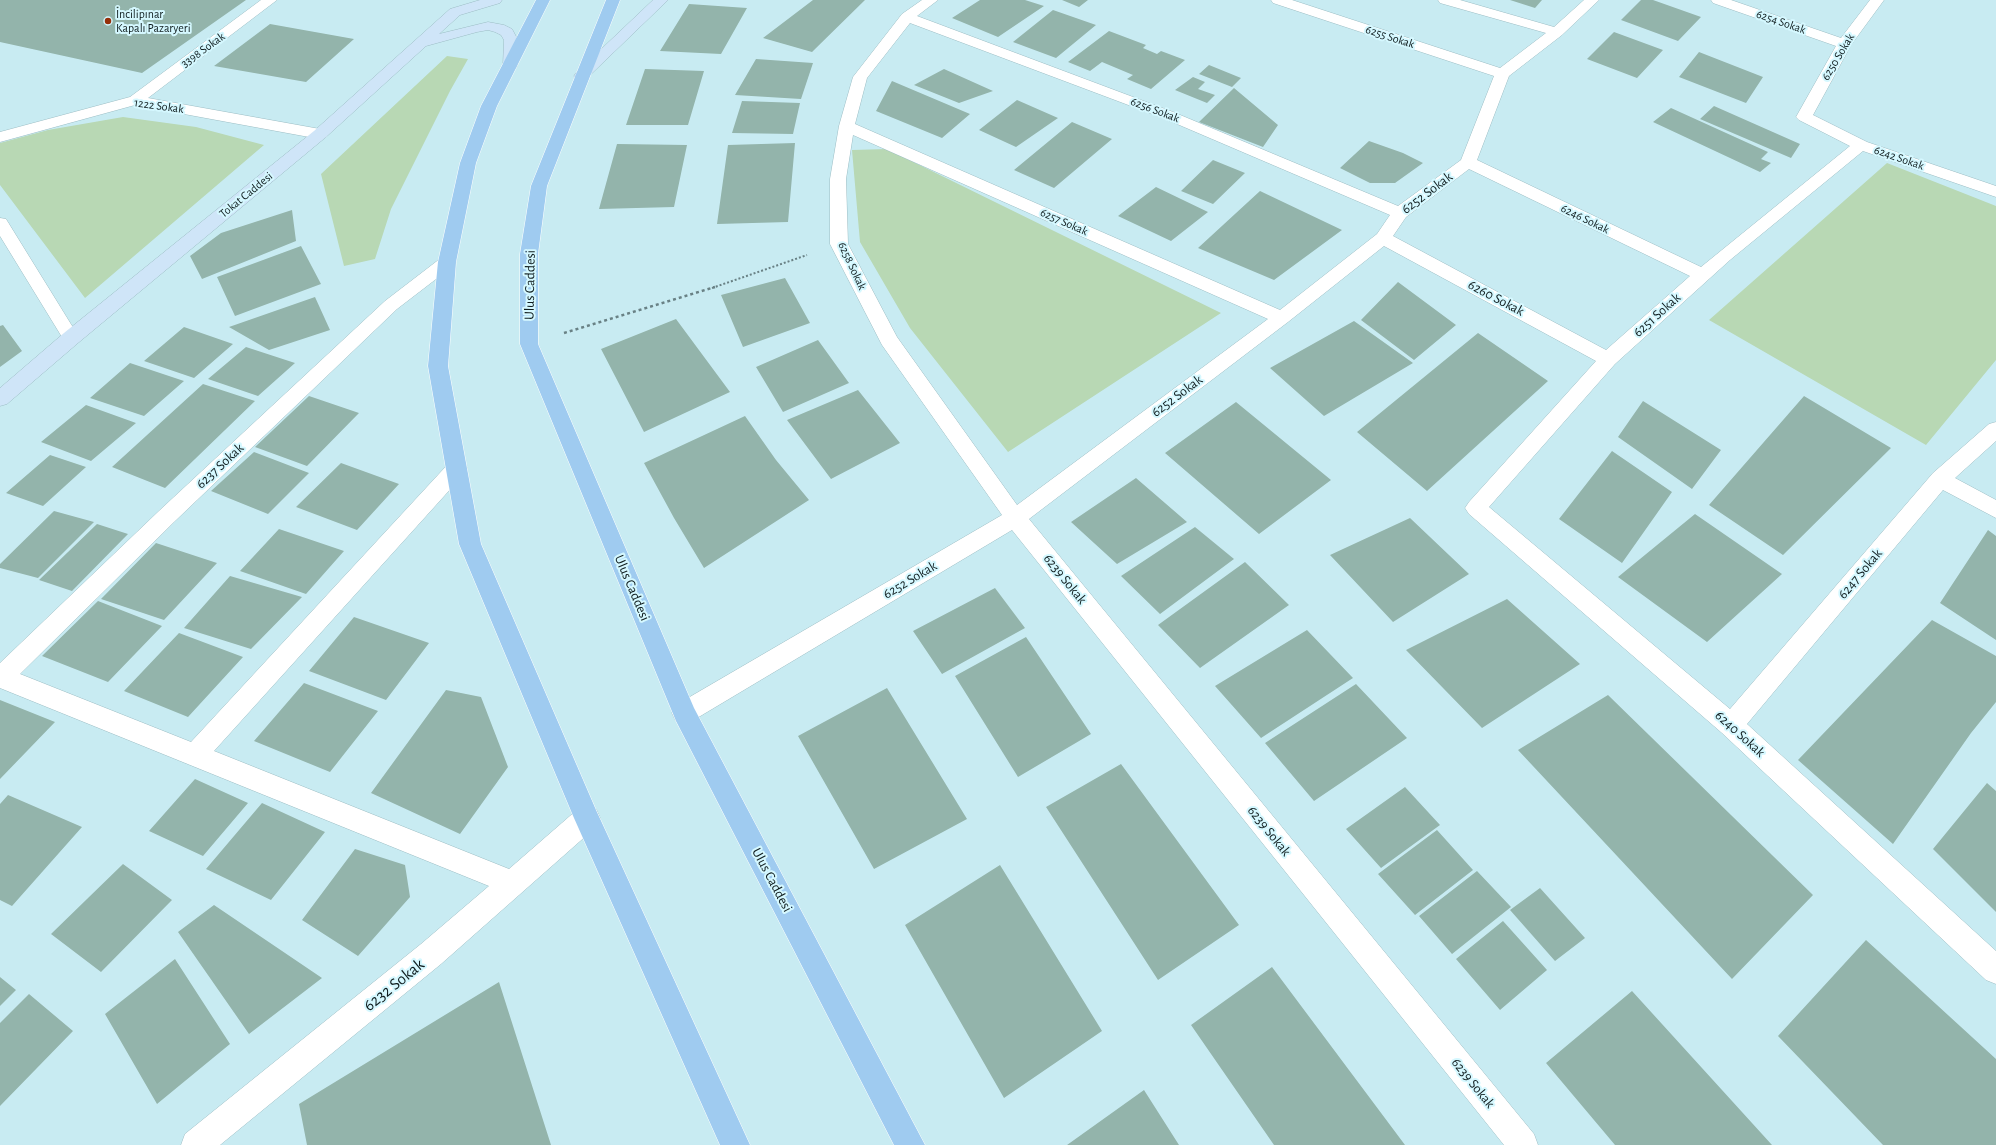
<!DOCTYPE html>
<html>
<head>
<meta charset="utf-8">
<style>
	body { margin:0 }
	canvas { display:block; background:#c8ebf2 }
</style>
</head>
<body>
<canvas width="1996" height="1145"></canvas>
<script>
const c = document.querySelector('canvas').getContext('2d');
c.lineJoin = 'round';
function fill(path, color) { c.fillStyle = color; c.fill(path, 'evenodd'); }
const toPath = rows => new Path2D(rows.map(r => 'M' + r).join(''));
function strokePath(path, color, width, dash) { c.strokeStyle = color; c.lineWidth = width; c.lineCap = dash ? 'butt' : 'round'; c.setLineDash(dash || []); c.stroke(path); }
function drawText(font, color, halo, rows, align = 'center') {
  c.font = font + ' "Alegreya Sans",sans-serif'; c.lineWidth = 4; c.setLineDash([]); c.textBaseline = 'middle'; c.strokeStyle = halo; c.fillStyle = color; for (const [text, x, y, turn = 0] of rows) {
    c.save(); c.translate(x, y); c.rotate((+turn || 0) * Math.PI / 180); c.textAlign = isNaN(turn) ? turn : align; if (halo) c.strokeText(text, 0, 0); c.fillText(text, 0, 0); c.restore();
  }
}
const green = toPath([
	[447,56,468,59,450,91,391,209,375,259,344,266,321,174],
	[123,117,196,127,264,145,85,298,0,185,0,143,48,130],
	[887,149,1221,313,1008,452,910,328,860,242,852,150],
	[1887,163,1996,206,1996,360,1926,445,1709,320]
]);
const building = toPath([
	[0,0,246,0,142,73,0,42],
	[813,0,865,0,812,52,763,38],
	[980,0,1025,0,1044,6,998,37,952,18],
	[1062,0,1088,0,1079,7],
	[1510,0,1542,0,1535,8],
	[1641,0,1653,0,1701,17,1678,41,1621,20],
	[689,4,747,8,721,54,660,51],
	[1053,10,1096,25,1056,58,1013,42],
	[270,24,354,39,306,82,214,66],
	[1109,31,1146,45,1143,48,1157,54,1161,51,1185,60,1151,89,1127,79,1133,75,1102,62,1090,71,1068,62],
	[1614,32,1663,50,1637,78,1587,59],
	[1699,52,1763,77,1746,103,1679,77],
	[756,59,813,63,801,99,735,95],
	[1209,65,1241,78,1232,87,1199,74],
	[645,69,704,71,688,125,626,125],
	[944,69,993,91,959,103,914,85],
	[1193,77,1205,82,1198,89,1215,95,1207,103,1175,90],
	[892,81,970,114,942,138,876,111],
	[1234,88,1278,125,1263,147,1199,122],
	[1017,100,1058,118,1016,147,979,130],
	[742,101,800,103,793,134,732,133],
	[1714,106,1800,144,1791,158,1700,119],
	[1671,108,1768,152,1761,159,1771,163,1760,172,1653,122],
	[1072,122,1112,139,1054,188,1014,170],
	[1369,141,1403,153,1423,163,1395,183,1370,183,1340,168],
	[795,143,788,222,717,224,728,145],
	[617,144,687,145,674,207,599,209],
	[1213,160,1245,173,1213,204,1181,191],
	[1156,187,1208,212,1171,241,1118,216],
	[1260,191,1342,230,1274,280,1198,248],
	[292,210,296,241,202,279,190,256,221,233],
	[301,246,321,284,235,316,217,277],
	[785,278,810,323,743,347,721,295],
	[1398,282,1456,325,1414,360,1361,320],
	[315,297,330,330,269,350,229,327],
	[676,319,730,392,644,432,601,349],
	[1354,321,1413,363,1324,416,1270,368],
	[3,325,22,351,0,367,0,326],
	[184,327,233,344,194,378,144,361],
	[1478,333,1548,381,1427,491,1357,432],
	[818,340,849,383,783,412,756,367],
	[246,347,295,363,258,396,208,379],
	[130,363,184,381,144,416,90,398],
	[203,384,255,401,165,488,112,467],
	[858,390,900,443,831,479,787,420],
	[309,396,359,413,307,466,255,447],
	[1804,396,1891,448,1783,555,1709,505],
	[1643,401,1721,450,1692,489,1618,437],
	[1236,402,1331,480,1259,534,1165,453],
	[86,405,136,423,91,461,41,442],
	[745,416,776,460,809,500,704,568,674,518,644,463],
	[1612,451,1672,492,1622,563,1559,519],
	[254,452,309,473,268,514,211,491],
	[50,455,86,467,43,506,6,493],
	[341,463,399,484,357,530,296,507],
	[1136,478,1187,522,1117,564,1071,522],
	[54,511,94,522,38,578,0,568,0,564],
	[1695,514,1782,574,1707,642,1618,577],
	[1410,518,1469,574,1393,622,1330,555],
	[97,524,128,534,72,591,39,580],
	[1195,527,1234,559,1160,614,1121,576],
	[279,529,344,551,306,594,240,571],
	[1988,530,1996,536,1996,640,1940,603],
	[156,543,217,563,164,620,101,599],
	[1245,562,1289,605,1200,668,1158,625],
	[230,576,302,597,251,649,184,628],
	[995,588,1025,628,942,674,913,631],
	[1507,599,1580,664,1482,728,1406,650],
	[98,601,162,626,108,682,42,656],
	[354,617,429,643,386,700,309,671],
	[1932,620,1996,656,1996,702,1971,733,1893,844,1798,760],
	[1307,630,1353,678,1261,738,1215,686],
	[179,633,243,657,188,717,124,691],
	[1026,637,1091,734,1018,777,955,676],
	[304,683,378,711,330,772,254,741],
	[1356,684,1407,738,1314,801,1265,743],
	[887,688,967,819,874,869,798,736],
	[446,690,481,697,508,767,460,834,371,793],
	[1608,695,1813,895,1732,979,1518,750],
	[0,700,55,722,0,779],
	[1121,764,1239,925,1158,980,1046,807],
	[195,779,248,803,203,856,149,831],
	[1987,783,1996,791,1996,912,1933,849],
	[1405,787,1440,825,1381,868,1346,829],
	[8,795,82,827,12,906,0,900,0,804],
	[262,803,325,832,271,900,206,869],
	[1437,830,1473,870,1415,915,1378,874],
	[355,849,405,865,410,897,358,956,302,920],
	[123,864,172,900,101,972,51,934],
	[1000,865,1102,1031,1004,1098,905,925],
	[1477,871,1511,907,1452,954,1419,916],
	[1540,888,1585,938,1555,961,1510,910],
	[214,905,322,978,249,1034,178,932],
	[1503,921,1547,970,1500,1010,1456,959],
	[1866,940,1996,1059,1996,1145,1883,1145,1778,1036],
	[175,959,230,1044,157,1104,105,1014],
	[1272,967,1405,1145,1274,1145,1191,1025],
	[0,977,16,990,0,1006],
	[499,982,551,1145,307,1145,299,1104],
	[1632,991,1772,1145,1615,1145,1546,1063],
	[29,994,73,1031,0,1106,0,1023],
	[1144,1090,1179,1145,1067,1145]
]);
const pathFar1 = toPath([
	[712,288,807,255]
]);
const path = toPath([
	[564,333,715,287]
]);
const service = toPath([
	[0,218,6,219,77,334,80,338,77,342,71,344,65,342,0,236,0,218]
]);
const minor = toPath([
	[261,0,277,0,148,98,320,129,326,131,328,134,326,137,320,139,135,105,0,142,0,132,130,97,261,0],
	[922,0,938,0,917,16,1173,112,1398,206,1461,160,1494,76,1273,3,1271,0,1292,0,1500,68,1546,33,1440,3,1438,0,1460,0,1554,27,1584,0,1599,0,1562,35,1509,76,1477,160,1701,267,1850,146,1799,120,1796,117,1836,46,1713,3,1711,0,1731,0,1841,38,1870,0,1884,0,1851,45,1813,115,1867,142,1996,186,1996,197,1863,151,1730,260,1615,364,1489,507,1730,709,1933,473,1989,424,1996,422,1996,441,1955,478,1996,500,1996,518,1943,490,1747,724,1996,951,1996,984,1986,980,1722,733,1469,514,1465,508,1469,502,1596,361,1384,246,1288,322,1029,519,1534,1134,1538,1145,1504,1145,1012,530,692,721,684,724,676,721,672,713,676,705,1002,515,882,345,830,244,830,179,839,126,853,77,902,14,922,0],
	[910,23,1163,118,1390,215,1377,234,1280,310,855,124,867,78,910,23],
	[853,135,1268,319,1017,505,897,337,848,244,846,179,853,135],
	[1469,169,1690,276,1606,350,1393,236,1406,217,1469,169],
	[447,256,453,258,456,262,453,266,397,309,174,522,20,674,191,742,450,462,457,460,464,462,467,468,464,474,214,751,509,869,578,809,587,806,596,809,600,818,596,827,441,964,220,1145,181,1145,185,1134,421,944,489,886,0,688,0,663,160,510,385,301,441,258,447,256]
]);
const secondary = toPath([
	[480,0,502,0,500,3,460,15,439,34,488,22,504,25,512,29,518,40,517,66,515,69,510,70,505,69,503,66,504,40,501,35,495,32,488,30,477,32,426,46,326,137,78,343,7,404,0,406,0,388,64,333,314,131,450,9,480,0],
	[653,0,668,0,586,79,576,79,574,76,576,73,653,0]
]);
const primary = toPath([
	[536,0,550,0,497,106,476,163,456,262,448,366,481,544,596,810,750,1145,720,1145,574,818,459,544,428,366,438,262,460,163,481,106,536,0],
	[606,0,620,0,547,186,538,254,538,344,694,708,925,1145,894,1145,676,721,520,344,520,254,531,186,606,0]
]);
const markers = [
	[108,21,4,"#962f09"]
];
const farPoinames = [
	["İncilipınar",116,14],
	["Kapalı Pazaryeri",116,28]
];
const farStreetnames = [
	["6254 Sokak",1781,22,19],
	["6255 Sokak",1390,37,18],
	["3398 Sokak",203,50,-36],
	["6250 Sokak",1838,57,-59],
	["1222 Sokak",159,106,8],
	["6256 Sokak",1155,110,21],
	["6242 Sokak",1899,158,19],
	["Tokat Caddesi",246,195,-39],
	["6246 Sokak",1585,219,26],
	["6257 Sokak",1064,222,24],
	["6258 Sokak",852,266,65]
];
const streetNames = [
	["6252 Sokak",1427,193,-37],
	["Ulus Caddesi",530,285,-89],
	["6260 Sokak",1496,298,28],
	["6251 Sokak",1657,315,-42],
	["6252 Sokak",1177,396,-37],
	["6237 Sokak",220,466,-43],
	["6247 Sokak",1860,574,-50],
	["6239 Sokak",1065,579,51],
	["6252 Sokak",910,580,-31],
	["Ulus Caddesi",632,588,67],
	["6240 Sokak",1740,734,42],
	["6239 Sokak",1269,831,51],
	["Ulus Caddesi",772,880,62],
	["6239 Sokak",1473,1083,51]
];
const nearStreetnames = [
	["6232 Sokak",394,985,-39]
];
fill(green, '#b8d8b4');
fill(building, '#93b4ab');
strokePath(service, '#9cbdc4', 1);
strokePath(minor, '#9cbdc4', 1);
strokePath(secondary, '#9cbdc4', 1);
strokePath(primary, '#fff', 1);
strokePath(pathFar1, '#698185', 2, [2, 2]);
strokePath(path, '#698185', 2.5, [3, 3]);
fill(service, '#fff');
fill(minor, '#fff');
fill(secondary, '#cfe5f8');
fill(primary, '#9fcbf0');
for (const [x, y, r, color] of markers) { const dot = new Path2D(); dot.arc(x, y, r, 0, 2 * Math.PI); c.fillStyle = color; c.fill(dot); strokePath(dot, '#d5f8ff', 1.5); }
drawText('12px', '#101d1f', '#d5f8ff', farPoinames, 'left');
drawText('12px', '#101d1f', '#d5f8ff', farStreetnames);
drawText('14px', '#101d1f', '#d5f8ff', streetNames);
drawText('17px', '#101d1f', '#d5f8ff', nearStreetnames);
</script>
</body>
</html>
